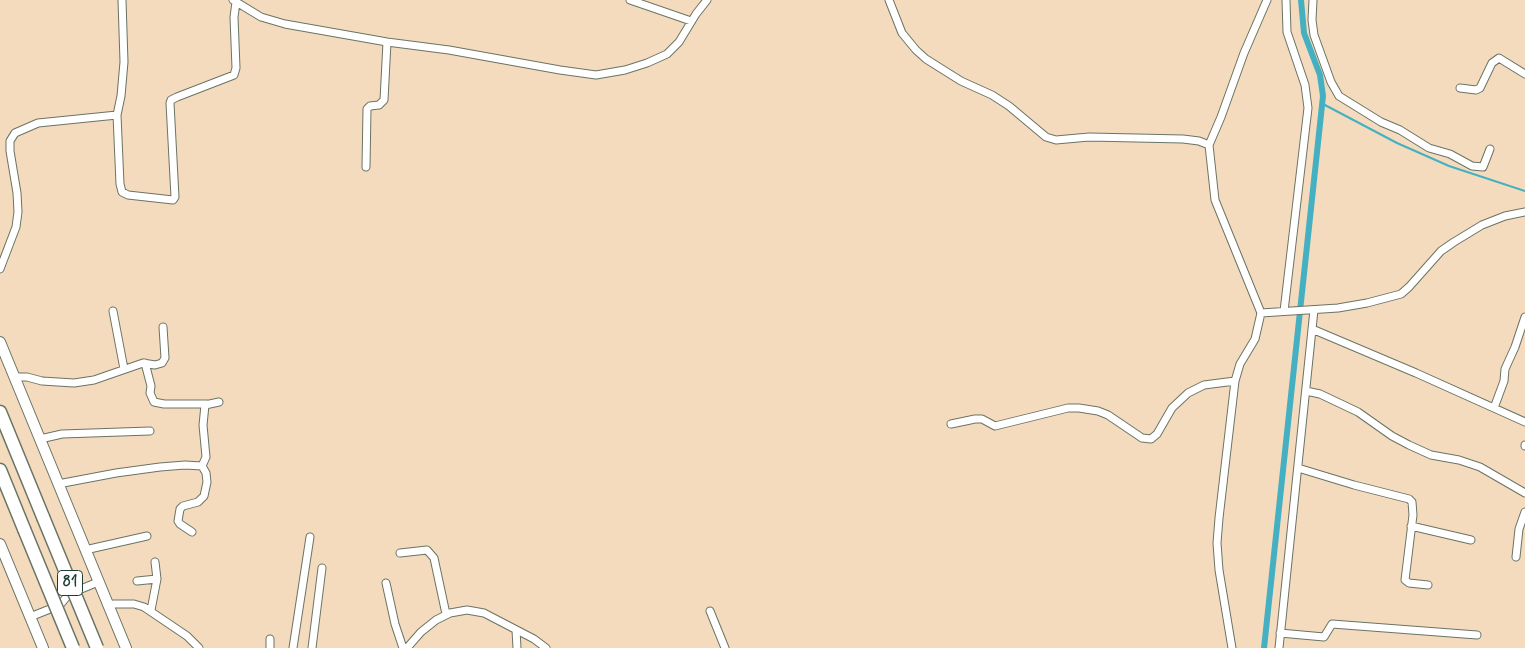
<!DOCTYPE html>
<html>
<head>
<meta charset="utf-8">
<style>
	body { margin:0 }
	canvas { display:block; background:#f4dbbd }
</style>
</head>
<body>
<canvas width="1525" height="648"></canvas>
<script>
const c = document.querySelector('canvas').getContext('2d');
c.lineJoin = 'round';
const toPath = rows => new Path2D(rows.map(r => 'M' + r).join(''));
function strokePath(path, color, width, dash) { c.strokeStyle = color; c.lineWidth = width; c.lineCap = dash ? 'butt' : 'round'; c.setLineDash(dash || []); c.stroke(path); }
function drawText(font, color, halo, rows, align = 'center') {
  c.font = font + ' Mynerve,sans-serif'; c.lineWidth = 4.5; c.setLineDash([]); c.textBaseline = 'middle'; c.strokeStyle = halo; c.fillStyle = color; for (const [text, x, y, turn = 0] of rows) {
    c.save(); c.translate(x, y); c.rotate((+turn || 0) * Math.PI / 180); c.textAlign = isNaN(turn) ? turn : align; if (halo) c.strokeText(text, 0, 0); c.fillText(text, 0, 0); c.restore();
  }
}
const stream = toPath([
	[1323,104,1397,143,1449,166,1525,191]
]);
const canal = toPath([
	[1264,648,1323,96,1320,75,1304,33,1301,0]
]);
const minor = toPath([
	[233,0,261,17,285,24,387,42,449,50,560,70,596,75,625,70,647,63,667,54,679,42,696,14,707,0],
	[630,0,691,21],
	[889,0,902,33,916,50,926,59,961,81,992,95,1009,106,1046,137,1056,140,1089,137,1183,139,1199,141,1209,145,1215,200,1261,313,1255,339,1240,364,1235,381,1219,518,1217,543,1219,570,1232,648],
	[1313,0,1312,20,1314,35,1331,82,1339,96,1381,122,1400,130,1429,148,1450,154,1472,166,1483,167,1490,149],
	[1460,88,1476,90,1480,88,1492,63,1499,58,1525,74],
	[117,115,120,184,122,192,128,195,173,200,175,197,170,103,171,100,177,97,234,75,236,68,234,17,236,2],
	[1209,145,1221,117,1244,53,1267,0],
	[366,167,367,109,370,106,379,105,384,100,387,42],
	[0,269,16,227,18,212,17,193,10,151,10,141,15,133,38,123,117,115,121,96,124,62,122,0],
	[113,311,124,369],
	[1284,311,1308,108,1305,85,1287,32,1286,0],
	[1261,313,1338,308,1367,303,1401,294,1409,287,1441,251,1454,242,1482,225,1505,216,1525,212],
	[1312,329,1416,373,1525,422],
	[145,363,151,386,150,393,154,402,164,404,207,404],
	[15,377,27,377,42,381,74,383,94,380,143,363,155,365,162,363,165,358,163,327],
	[1306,391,1320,394,1358,412,1392,436,1409,445,1431,455,1459,460,1480,467,1525,493],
	[1494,408,1504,381,1505,369,1515,347,1525,317],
	[951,424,975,419,982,419,995,426,1068,408,1079,408,1098,411,1108,415,1142,438,1151,439,1157,434,1172,408,1188,393,1204,385,1235,381],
	[40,439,62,434,150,431],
	[1525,446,1525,445],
	[202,466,206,457,203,425,205,405,219,402],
	[1298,468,1354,485,1409,499,1412,502,1413,515,1405,580,1409,583,1428,585],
	[58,484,116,473,160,467,185,465,202,466,206,473,207,482,204,496,198,502,183,506,180,509,178,521,180,524,192,532],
	[1411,526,1471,540],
	[85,550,147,536],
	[400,553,427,550,434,558,446,614],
	[1516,557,1519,529,1525,512],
	[137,581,157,579],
	[386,583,395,624,403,648],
	[107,605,114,604,134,604,144,607,187,636,199,648],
	[151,610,157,579,155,562],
	[710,611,725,648],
	[30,617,60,605,69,594,98,582],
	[516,630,517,648],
	[1280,633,1324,637,1332,624,1477,635],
	[270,639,270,648],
	[293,648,310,537],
	[312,648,322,568],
	[407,648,421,632,436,620,450,613,467,610,484,613,534,639,546,648],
	[1279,648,1314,310]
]);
const secondary = toPath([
	[0,342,126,648],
	[0,544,43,648]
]);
const motorway = toPath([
	[0,412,43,517],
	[0,470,24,529]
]);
const motorwayBridge = toPath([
	[43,517,97,648],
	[24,529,73,648]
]);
const shields = [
	[70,583,25]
];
const shieldNames = [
	["81",70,583]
];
strokePath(stream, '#44b0c2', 2);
strokePath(canal, '#44b0c2', 6);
strokePath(minor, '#6a7464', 9);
strokePath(secondary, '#6a7464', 12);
strokePath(motorway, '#6a7464', 15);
strokePath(minor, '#fff', 7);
strokePath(secondary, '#fff', 10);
strokePath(motorway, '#fff', 12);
strokePath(motorwayBridge, '#6a7464', 15, []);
strokePath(motorwayBridge, '#fff', 12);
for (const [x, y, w] of shields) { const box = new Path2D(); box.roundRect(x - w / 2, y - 12.5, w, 25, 4); c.fillStyle = '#fff'; c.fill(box); strokePath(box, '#1f3d34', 1); }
drawText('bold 15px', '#1f3d34', null, shieldNames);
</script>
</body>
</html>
